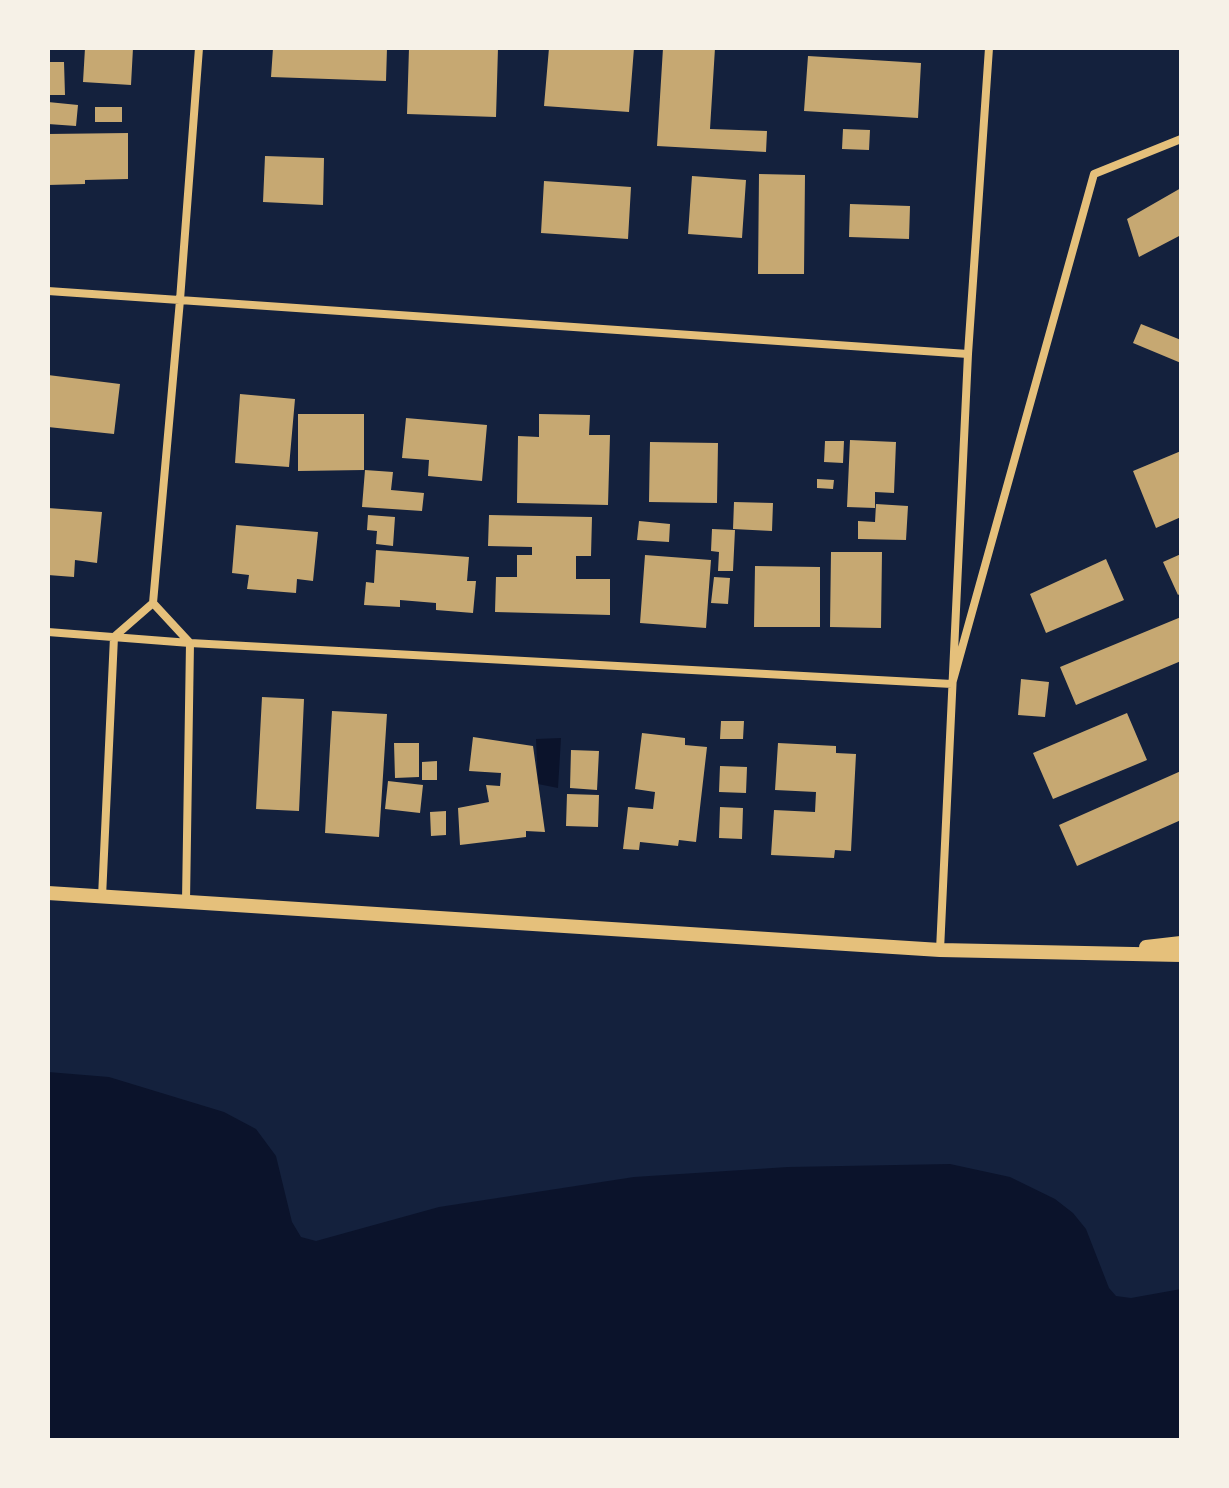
<!DOCTYPE html>
<html>
<head>
<meta charset="utf-8">
<style>
	body { margin:0 }
	#map { position:relative; width:1229px; height:1488px; overflow:hidden; background:#14213d; font-family:Lato,sans-serif }
	canvas { display:block }
	.frame { position:absolute; inset:0; border:50px solid #f6f1e7; pointer-events:none }
</style>
</head>
<body>
<div id="map">
<canvas width="1229" height="1488"></canvas>
<div class="frame"></div>
</div>
<script>
const c = document.querySelector('canvas').getContext('2d');
c.lineJoin = 'round';
function fill(path, color) { c.fillStyle = color; c.fill(path, 'evenodd'); }
const toPath = rows => new Path2D(rows.map(r => 'M' + r).join(''));
function strokePath(path, color, width, dash) { c.strokeStyle = color; c.lineWidth = width; c.lineCap = dash ? 'butt' : 'round'; c.setLineDash(dash || []); c.stroke(path); }
const water = toPath([
	[561,738,558,788,538,784,536,739],
	[48,1072,109,1077,224,1112,256,1129,276,1156,292,1222,301,1237,316,1241,439,1207,634,1177,788,1167,950,1164,1010,1177,1055,1199,1073,1213,1086,1229,1109,1288,1116,1296,1131,1298,1181,1289,1181,1440,48,1440]
]);
const building = toPath([
	[85,48,133,48,131,85,83,82],
	[273,48,387,48,386,81,271,77],
	[409,48,498,48,496,117,407,114],
	[549,48,634,48,629,112,544,106],
	[663,48,715,48,710,129,767,131,766,152,657,146],
	[808,56,921,63,918,118,804,111],
	[48,62,64,62,65,95,48,95],
	[48,102,78,105,76,126,48,124],
	[95,107,122,107,122,122,95,122],
	[843,129,870,130,869,150,842,149],
	[128,133,128,179,85,180,85,184,48,185,48,134],
	[265,156,324,158,323,205,263,202],
	[759,174,805,175,804,274,758,274],
	[692,176,746,180,742,238,688,234],
	[544,181,631,187,628,239,541,233],
	[1181,188,1181,235,1139,257,1127,219],
	[850,204,910,206,909,239,849,237],
	[1141,324,1181,340,1181,363,1133,343],
	[48,375,120,384,114,434,48,427],
	[240,394,295,399,289,467,235,463],
	[298,414,364,414,364,470,298,471],
	[539,414,590,415,589,435,610,435,608,505,517,503,518,436,539,437],
	[406,418,487,425,482,481,428,476,429,460,402,458],
	[850,440,896,442,894,493,875,492,875,508,847,507],
	[825,441,844,441,843,463,824,462],
	[650,442,718,443,717,503,649,502],
	[1181,451,1181,517,1156,528,1133,471],
	[365,470,393,472,391,490,424,493,422,511,362,507],
	[817,479,834,480,833,489,817,488],
	[734,502,773,503,772,531,733,529],
	[876,504,908,506,906,540,858,539,858,521,875,522],
	[48,508,102,512,97,563,75,560,74,577,48,575],
	[368,515,395,517,393,546,376,544,377,531,367,530],
	[489,515,592,517,591,556,576,556,576,579,610,579,610,615,495,612,496,577,517,577,517,555,532,555,532,547,488,546],
	[639,521,670,524,669,542,637,540],
	[236,525,318,532,313,581,297,579,296,593,247,589,249,575,232,573],
	[712,529,735,530,733,571,718,571,719,552,711,551],
	[376,550,469,557,467,581,476,581,473,613,436,610,436,603,400,600,400,607,364,605,366,582,374,583],
	[831,552,882,552,881,628,830,627],
	[1181,554,1181,593,1178,595,1163,562],
	[645,555,711,560,706,628,640,623],
	[1106,559,1124,600,1046,633,1030,594],
	[755,566,820,567,820,627,754,627],
	[714,577,730,578,728,604,711,603],
	[1181,617,1181,661,1076,705,1060,667],
	[1021,679,1049,682,1045,717,1018,715],
	[262,697,304,699,299,811,256,809],
	[332,711,387,714,379,837,325,833],
	[1127,713,1147,760,1053,799,1033,753],
	[721,721,744,721,743,739,720,739],
	[642,733,685,738,685,745,707,747,696,842,679,840,678,846,640,842,639,850,623,849,628,807,653,809,655,792,635,789],
	[473,737,533,746,545,832,526,831,526,837,460,845,458,808,489,802,486,785,500,786,501,773,469,771],
	[394,743,419,743,419,777,395,778],
	[778,743,836,746,836,753,856,754,851,851,835,850,834,858,771,855,774,810,815,812,816,792,775,790],
	[571,750,599,751,597,790,570,788],
	[437,761,437,780,422,780,422,762],
	[720,766,747,767,746,793,719,792],
	[1181,771,1181,820,1077,866,1059,825],
	[388,781,423,785,420,813,385,809],
	[567,794,599,795,598,827,566,826],
	[720,807,743,808,742,839,719,838],
	[446,811,446,835,431,836,430,812]
]);
const minor = toPath([
	[48,291,968,354],
	[153,603,190,643,186,901],
	[48,632,190,643,952,684,1094,174,1181,139],
	[102,897,114,637,153,603,180,300,199,48],
	[940,950,968,354,989,48]
]);
const tertiary = toPath([
	[48,893,940,950,1181,955],
	[1146,947,1181,943]
]);
fill(water, '#0b132b');
fill(building, '#c6a872');
strokePath(minor, '#e5c07b', 8);
strokePath(tertiary, '#e5c07b', 14);
</script>
</body>
</html>
